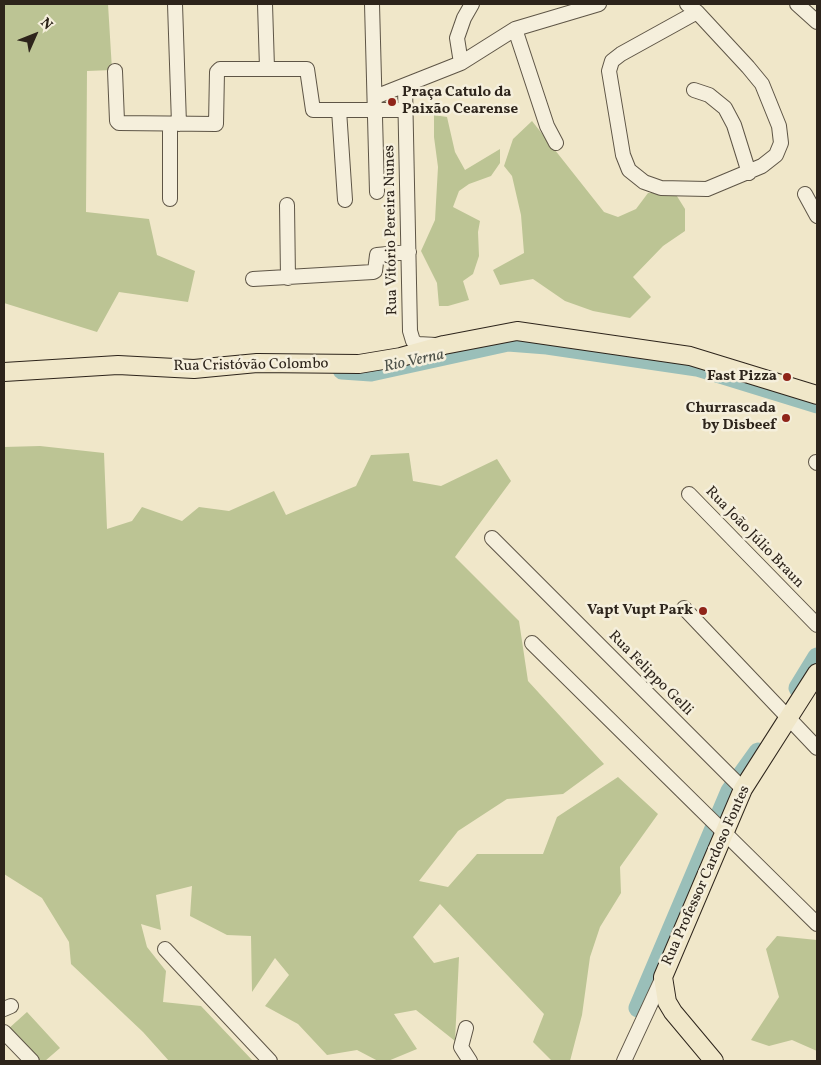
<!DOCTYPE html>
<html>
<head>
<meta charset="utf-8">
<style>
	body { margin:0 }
	#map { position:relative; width:821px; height:1065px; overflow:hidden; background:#f0e7c9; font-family:Vollkorn,serif }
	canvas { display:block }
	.frame { position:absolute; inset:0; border:5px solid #2d241b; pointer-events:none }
	.north { position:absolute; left:10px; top:10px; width:50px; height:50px; -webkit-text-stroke:4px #f5efdc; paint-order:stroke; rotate:46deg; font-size:14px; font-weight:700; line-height:20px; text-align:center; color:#2d241b }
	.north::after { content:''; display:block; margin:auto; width:18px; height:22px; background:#2d241b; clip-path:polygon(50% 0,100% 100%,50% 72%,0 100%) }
</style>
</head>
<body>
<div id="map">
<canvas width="821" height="1065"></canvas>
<div class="frame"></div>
<div class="north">N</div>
</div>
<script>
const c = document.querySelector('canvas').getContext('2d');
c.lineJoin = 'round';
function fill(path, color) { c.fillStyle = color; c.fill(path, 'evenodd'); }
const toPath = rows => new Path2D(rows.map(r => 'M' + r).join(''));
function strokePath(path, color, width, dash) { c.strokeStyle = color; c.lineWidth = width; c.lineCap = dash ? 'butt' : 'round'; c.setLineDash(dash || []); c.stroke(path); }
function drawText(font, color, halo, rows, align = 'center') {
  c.font = font + ' Vollkorn,serif'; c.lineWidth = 5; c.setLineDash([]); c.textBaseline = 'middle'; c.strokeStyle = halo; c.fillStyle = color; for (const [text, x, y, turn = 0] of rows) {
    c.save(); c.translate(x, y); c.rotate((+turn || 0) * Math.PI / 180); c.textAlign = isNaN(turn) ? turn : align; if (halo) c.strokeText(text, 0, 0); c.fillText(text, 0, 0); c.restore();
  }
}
const green = toPath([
	[4,4,108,4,112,70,87,71,86,212,149,219,157,255,195,271,188,302,119,292,97,332,4,303],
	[434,115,447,117,455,152,465,170,500,149,500,163,491,176,469,184,459,191,453,207,480,221,478,232,479,256,473,274,463,281,469,300,448,306,439,306,437,283,421,251,435,220,438,167,434,137],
	[532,121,604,212,618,217,636,209,648,193,675,193,685,209,685,231,663,246,633,277,651,297,630,318,593,311,565,301,533,279,500,285,493,270,524,253,521,215,512,176,504,166,513,139],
	[40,446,104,453,107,529,132,521,142,507,182,521,199,507,229,511,274,491,286,515,356,486,371,455,409,453,413,481,441,486,497,459,511,481,455,557,519,621,528,681,604,764,563,794,507,799,458,831,419,881,448,887,477,854,543,854,557,817,618,777,658,814,620,867,621,893,600,927,590,957,582,1015,570,1061,552,1061,533,1042,544,1014,440,904,413,937,434,963,459,957,455,1041,416,1010,394,1014,417,1049,388,1061,378,1061,357,1050,327,1055,298,1024,265,1006,289,975,275,958,252,992,251,936,227,935,190,916,192,886,156,895,161,930,141,924,147,947,166,971,163,1002,201,1006,253,1061,169,1061,143,1032,71,964,69,942,42,898,4,874,4,447],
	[777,936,817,940,817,1051,792,1040,769,1046,751,1040,779,997,766,949],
	[27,1012,60,1048,45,1061,35,1061,7,1030]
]);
const river = toPath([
	[342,370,371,372,508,342,547,345,697,367,817,404],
	[798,688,817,657],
	[638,1008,730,791,758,752]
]);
const minor = toPath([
	[175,4,179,124],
	[265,4,267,68],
	[372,4,377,192],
	[687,4,697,12,748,67,762,84,779,126,781,143,776,155,762,166,707,189,661,188,644,182,629,170,623,155,609,71,612,61,621,54,697,12],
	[797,4,817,22],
	[515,29,547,126,556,143],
	[461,63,457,38,464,18,472,4],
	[115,71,117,121,119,123,216,124,217,72,220,69,307,69,313,110,407,110],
	[405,86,410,331,413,341,418,344,436,345],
	[694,90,709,95,725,108,734,125,749,173],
	[375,97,461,63,515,29,599,4],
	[339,110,345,200],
	[170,124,170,199],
	[805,194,817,216],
	[287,205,288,278],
	[253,279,373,272,375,271,377,255,409,252],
	[816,462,817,463],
	[689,494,817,625],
	[492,538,743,789],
	[684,608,817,748],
	[532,643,817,924],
	[165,949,270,1061],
	[4,1009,11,1006],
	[466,1028,461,1047,470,1061],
	[4,1032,32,1061],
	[624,1061,663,977]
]);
const major = toPath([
	[4,372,118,365,194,369,257,363,359,364,401,357,444,345,517,331,690,356,817,395],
	[714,1061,673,1012,667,1002,663,977,743,789,817,673]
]);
const markers = [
	[392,102,5,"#8f2418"],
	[787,377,5,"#8f2418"],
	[786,418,5,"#8f2418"],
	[703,611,5,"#8f2418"]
];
const poiNames = [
	["Praça Catulo da",402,93,"left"],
	["Paixão Cearense",402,110,"left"],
	["Fast Pizza",777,377],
	["Churrascada",776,409],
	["by Disbeef",776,426],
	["Vapt Vupt Park",693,611]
];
const streetNames = [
	["Rua Vitório Pereira Nunes",392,230,-91],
	["Rua Cristóvão Colombo",251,366,-1],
	["Rua João Júlio Braun",754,538,46],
	["Rua Felippo Gelli",650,674,45],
	["Rua Professor Cardoso Fontes",707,876,-66]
];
const waterNames = [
	["Rio Verna",414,362,-12]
];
fill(green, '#bcc494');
strokePath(river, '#9abfb9', 19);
strokePath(minor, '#5e5546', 16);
strokePath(major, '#2d241b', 20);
strokePath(minor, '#f5efdc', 14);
strokePath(major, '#f0e7c9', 18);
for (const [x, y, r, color] of markers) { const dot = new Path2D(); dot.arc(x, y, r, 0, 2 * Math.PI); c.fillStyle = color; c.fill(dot); strokePath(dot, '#f5efdc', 2); }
drawText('bold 15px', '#2d241b', '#f5efdc', poiNames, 'right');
drawText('15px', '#2d241b', '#f5efdc', streetNames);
drawText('italic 16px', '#4e524a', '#f5efdc', waterNames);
</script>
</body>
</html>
